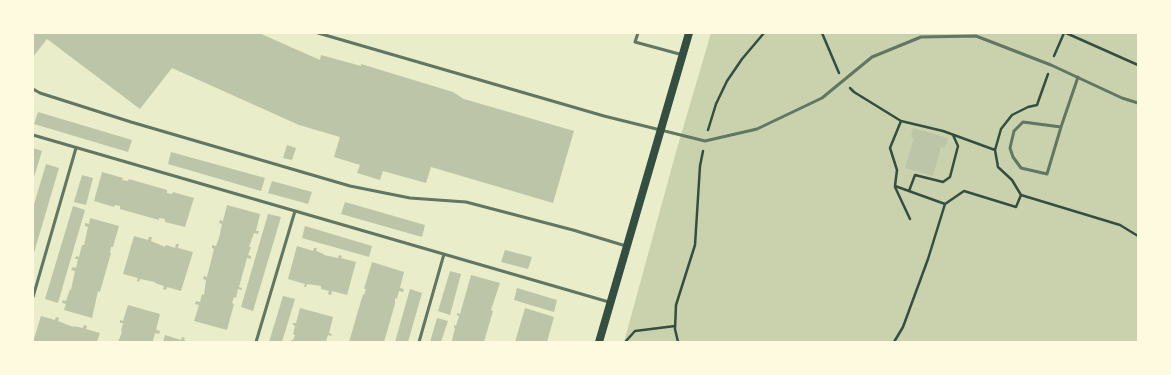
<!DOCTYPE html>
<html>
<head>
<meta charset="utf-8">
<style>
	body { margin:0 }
	#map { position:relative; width:1171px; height:375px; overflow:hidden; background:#e9edc9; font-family:"Space Grotesk",sans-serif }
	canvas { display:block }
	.frame { position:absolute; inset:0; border:34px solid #fefae0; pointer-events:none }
</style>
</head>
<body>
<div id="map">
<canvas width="1171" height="375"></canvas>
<div class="frame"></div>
</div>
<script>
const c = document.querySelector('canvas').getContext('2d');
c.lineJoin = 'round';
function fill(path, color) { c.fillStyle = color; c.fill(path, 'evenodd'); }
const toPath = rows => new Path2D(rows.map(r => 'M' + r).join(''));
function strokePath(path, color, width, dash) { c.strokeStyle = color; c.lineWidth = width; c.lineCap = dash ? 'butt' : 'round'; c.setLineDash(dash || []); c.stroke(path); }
const green = toPath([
	[711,33,1138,33,1138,342,624,342,676,152]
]);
const building = toPath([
	[33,33,259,33,320,60,321,55,361,66,361,64,453,92,464,99,574,131,553,203,431,167,426,183,383,171,380,180,357,173,360,165,334,157,340,137,299,125,172,68,140,109,47,39,33,57],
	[38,112,132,140,128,152,34,124],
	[913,128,948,138,945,148,941,147,933,176,905,168,914,138,911,137],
	[287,145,296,148,292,160,283,158],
	[33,148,42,151,34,177,33,177],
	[171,152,265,178,261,191,168,164],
	[46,164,59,168,33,256,33,208],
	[102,172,123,178,122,180,128,181,129,179,167,190,167,193,172,194,173,192,194,198,185,227,165,222,165,219,159,218,159,220,120,209,120,206,115,205,114,207,94,201],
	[82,175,93,178,86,205,74,202],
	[272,181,312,192,308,204,268,193],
	[345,202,425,225,422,237,341,214],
	[227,205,260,214,256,231,259,231,258,234,254,233,249,247,251,247,248,255,251,256,251,259,247,258,239,287,242,288,242,290,238,289,236,298,234,297,232,303,234,304,227,330,194,321,199,305,195,304,196,301,200,302,202,294,204,295,206,280,203,279,204,276,207,277,214,249,212,248,212,245,216,246,219,238,222,224,219,223,220,220,223,221],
	[73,206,85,210,58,303,45,299],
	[268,214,281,217,253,311,241,307],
	[90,218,119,226,113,247,111,247,110,253,111,253,100,292,98,291,92,318,64,310,66,304,62,303,63,300,66,301,70,289,71,290,75,271,71,270,73,267,76,268,78,259,75,259,76,256,79,257,82,245,84,245,88,227,85,226,85,223,89,224],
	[305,226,372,246,369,257,302,238],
	[134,236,148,240,149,237,152,237,151,241,165,247,166,245,175,248,176,244,179,244,178,248,193,252,181,291,167,287,166,290,163,289,164,286,155,283,155,282,140,279,139,282,137,281,138,278,123,274],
	[297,246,313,251,314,248,317,248,316,251,324,254,324,255,338,258,339,255,342,256,341,258,356,262,347,295,332,291,331,295,328,294,329,291,321,289,321,286,307,284,306,287,304,287,305,284,288,279],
	[505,250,532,257,528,269,501,262],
	[372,262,404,272,400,288,404,289,403,292,399,291,397,299,395,298,395,304,384,342,349,342,363,294,364,295,366,289,364,289],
	[450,271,461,274,450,315,438,311],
	[471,275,500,283,491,310,493,311,484,342,453,342,452,341,455,328,454,328,454,325,456,326,459,316,457,315,457,313,460,314],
	[517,288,557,300,554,312,514,300],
	[410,289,422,293,408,342,395,342],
	[283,296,295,299,282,342,269,342],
	[128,305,160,314,156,330,160,331,159,334,155,333,153,341,118,342,122,332,121,331,123,323,120,323,120,320,123,321],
	[300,308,333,317,329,333,332,334,331,336,328,335,326,342,291,342,291,340,293,340,295,335,293,334,295,326,293,325,293,323,296,323],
	[525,308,554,317,547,342,515,342],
	[41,316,55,320,56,317,59,318,58,321,73,327,73,326,83,328,84,325,87,326,86,329,100,333,97,342,33,342],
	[437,318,448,321,441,342,430,342],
	[165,335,181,340,182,337,185,338,184,340,188,342,163,342]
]);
const path = toPath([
	[822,33,839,73],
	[1066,33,1138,65],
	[1054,56,1064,33],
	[850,88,854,92,901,121,943,131,995,150,998,167,1012,180,1021,195],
	[708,130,716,104,727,81,742,59,764,33],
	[995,150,1001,129,1012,115,1028,107,1037,105,1048,74],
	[895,187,910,219],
	[909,191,915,175,943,182,950,177,958,146,953,135],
	[945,204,964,191,1016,207,1021,195,1120,225,1138,236],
	[626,341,635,331,675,326],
	[678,342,675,329,676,305,695,245,700,166,703,151],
	[894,342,903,327,928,259,945,204,895,186,897,170,890,148,901,121]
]);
const service = toPath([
	[318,33,604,116,705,141,757,129,822,98,872,57,921,37,976,36,1051,65,1122,98,1138,103],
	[638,33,635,42,683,55],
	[33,89,40,93,131,122,350,186,410,198,466,202,573,230,626,246],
	[1061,127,1047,174,1021,168,1013,157,1010,148,1014,131,1023,122,1061,127,1078,77],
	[33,135,609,302],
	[33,297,76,148],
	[256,342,295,211],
	[419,342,444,254]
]);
const secondary = toPath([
	[599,342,689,33]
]);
fill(green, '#cad2ad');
fill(building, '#bcc5a7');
strokePath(path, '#344e41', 2.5);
strokePath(service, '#617663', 3);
strokePath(secondary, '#344e41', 8);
</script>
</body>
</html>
